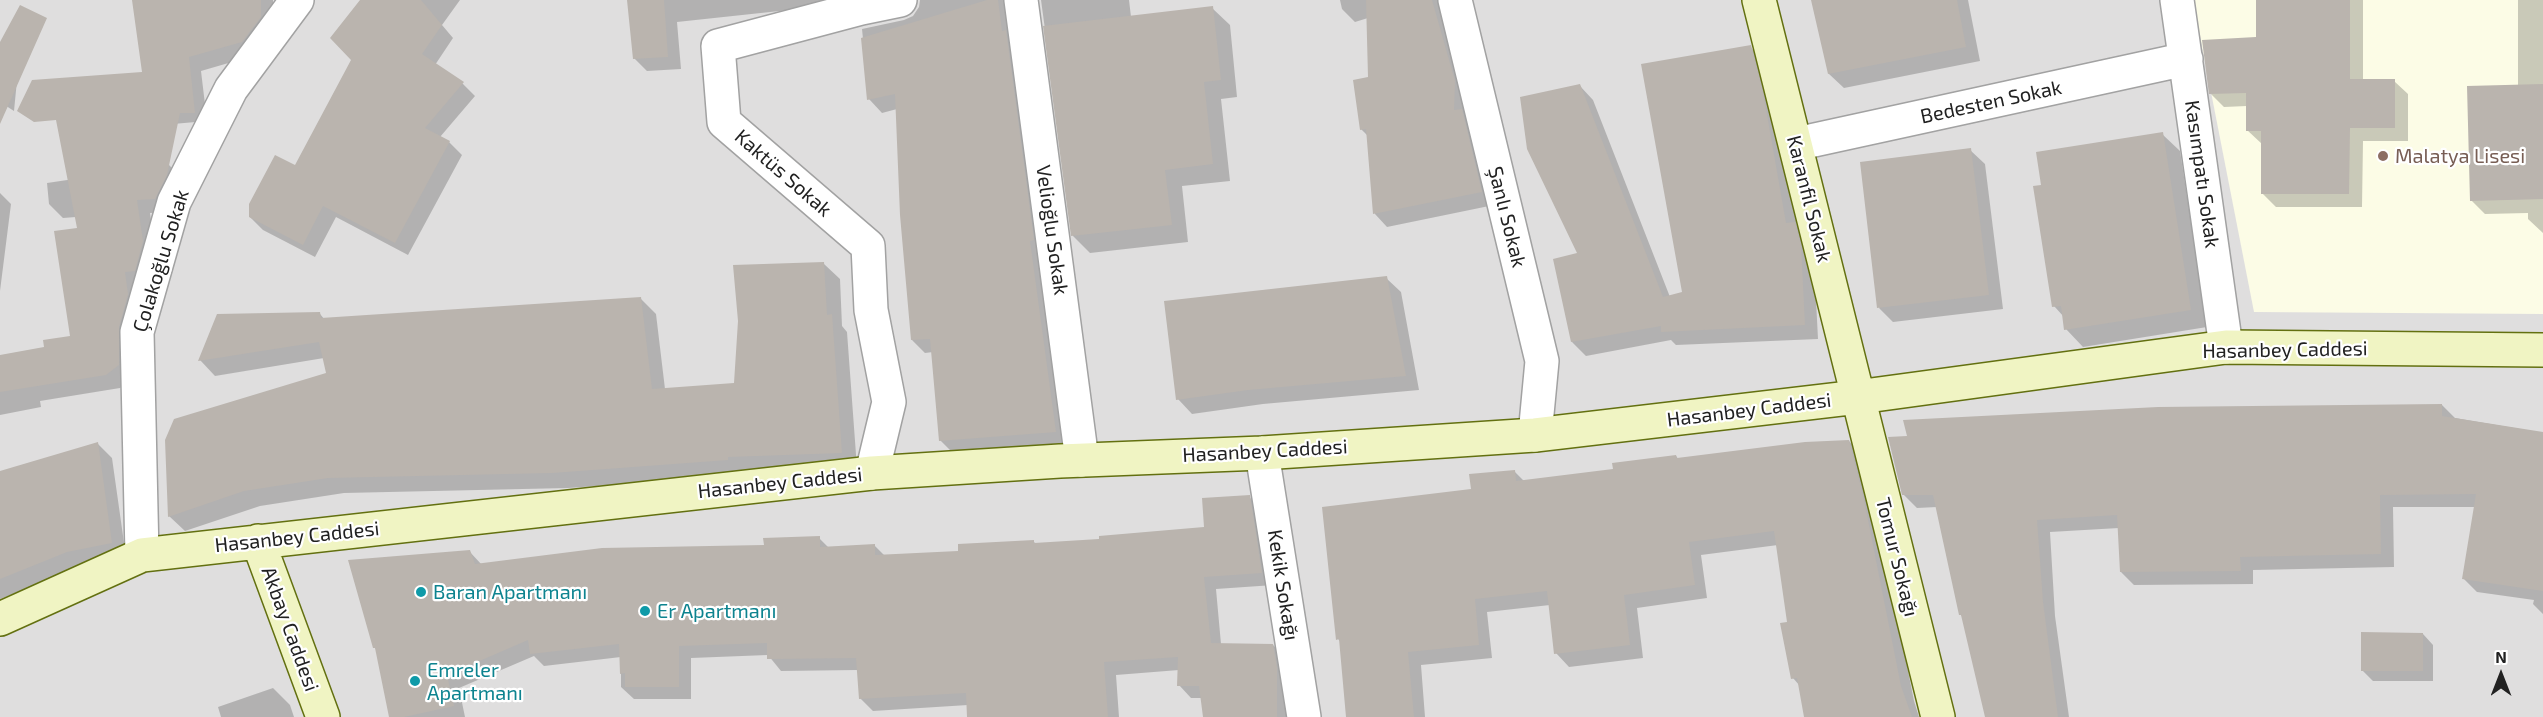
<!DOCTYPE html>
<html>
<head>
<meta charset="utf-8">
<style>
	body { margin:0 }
	#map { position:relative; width:2543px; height:717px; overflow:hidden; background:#f0eee9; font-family:"Exo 2",sans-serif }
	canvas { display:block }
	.north { position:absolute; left:2471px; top:645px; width:60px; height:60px; -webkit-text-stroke:4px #fff; paint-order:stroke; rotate:0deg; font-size:16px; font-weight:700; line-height:24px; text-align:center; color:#212121 }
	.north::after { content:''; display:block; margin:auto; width:21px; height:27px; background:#212121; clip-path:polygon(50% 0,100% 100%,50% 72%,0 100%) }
</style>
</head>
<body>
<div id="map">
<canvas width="2543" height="717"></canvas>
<div class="north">N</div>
</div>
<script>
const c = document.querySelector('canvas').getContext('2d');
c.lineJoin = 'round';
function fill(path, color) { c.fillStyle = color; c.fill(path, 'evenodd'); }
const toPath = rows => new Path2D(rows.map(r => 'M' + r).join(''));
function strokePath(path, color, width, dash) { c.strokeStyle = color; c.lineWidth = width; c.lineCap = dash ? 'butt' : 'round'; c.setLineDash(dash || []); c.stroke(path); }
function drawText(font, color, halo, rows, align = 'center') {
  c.font = font + ' "Exo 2",sans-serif'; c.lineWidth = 4.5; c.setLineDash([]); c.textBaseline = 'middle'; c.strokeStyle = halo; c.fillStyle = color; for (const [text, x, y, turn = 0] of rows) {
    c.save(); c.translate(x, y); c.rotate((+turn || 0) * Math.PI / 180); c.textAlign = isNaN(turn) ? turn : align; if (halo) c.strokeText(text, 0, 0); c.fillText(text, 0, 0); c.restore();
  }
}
const residential = toPath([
	[0,0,2543,0,2543,717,0,717]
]);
const education = toPath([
	[2193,0,2543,0,2543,314,2254,312]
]);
const shadow = toPath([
	[134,0,273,0,274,31,256,55,201,71,207,121,71,133,144,74],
	[362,0,460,0,442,25,453,38,435,65,463,84,475,96,440,137,449,142,462,155,408,255,336,217,315,257,263,230,250,217,296,167,353,60],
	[628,0,882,0,677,22,681,69,647,71,634,58],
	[920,0,1006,0,1069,444,953,453,940,440,933,352,925,353,912,340,897,109,882,113,869,99,862,29,904,20,913,16,919,7],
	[1041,0,1129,0,1131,17,1212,8,1230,25,1237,97,1221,99,1230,181,1182,186,1188,242,1090,253,1073,236],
	[1340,0,1442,0,1494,205,1387,227,1375,214,1368,136,1361,129,1370,78,1368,18,1355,22,1342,9],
	[1812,0,1968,0,1980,61,1844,88,1829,74],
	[2258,0,2363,0,2363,81,2394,81,2408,94,2408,141,2363,141,2362,207,2276,207,2262,193,2262,144,2247,130,2247,106,2224,107,2211,94,2258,39],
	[2518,0,2543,0,2543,233,2528,219,2528,213,2485,214,2471,200,2518,86],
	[1750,47,1764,60,1776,107,1797,226,1809,238,1814,260,1818,339,1676,345,1671,340,1586,356,1572,342,1579,254,1580,86,1593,100,1670,297,1683,293],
	[0,62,18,70,14,111,0,102],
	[2162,134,2180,151,2207,327,2083,347,2066,329,2064,317,2054,306,2043,187],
	[1970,150,1985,164,2003,309,1893,322,1879,308],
	[169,165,182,178,169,212,150,213,156,255,132,379,120,388,40,401,41,407,0,415,0,356,46,348,72,338,79,229,76,217,63,218,49,204,47,183],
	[0,193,11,204,0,291],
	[824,264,840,279,842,326,847,332,857,468,568,488,344,493,260,506,185,531,169,516,328,374,324,358,215,376,200,360,320,314,325,320,640,298,656,314,665,389,736,384],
	[1386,278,1401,292,1419,390,1263,404,1192,414,1178,399],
	[2442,405,2455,418,2543,433,2543,614,2533,604,2534,600,2477,592,2464,579,2475,507,2393,507,2394,567,2253,570,2253,584,2134,585,2121,572,2119,528,2050,532,2055,616,2069,717,1986,717,1963,617,1960,614,1937,507,1917,508,1903,494],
	[1849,441,1862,455,1876,510,1914,701,1919,717,1805,717,1800,686,1793,678,1789,623,1778,545,1701,555,1707,598,1637,608,1643,658,1569,667,1556,653,1550,605,1487,612,1492,658,1421,665,1425,717,1347,717,1341,642,1338,639,1472,491,1514,471,1524,481,1615,470,1676,456,1679,460],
	[97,443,112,458,126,557,82,566,0,599,0,473],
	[1249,497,1262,509,1274,585,1216,589,1221,644,1273,645,1286,658,1291,717,1204,717,1202,698,1191,698,1179,685,1179,670,1116,675,1119,717,969,717,968,705,873,711,860,698,858,670,781,671,768,655,691,658,691,699,634,699,621,687,621,657,544,666,534,656,459,688,465,717,391,717,377,650,374,647,469,551,482,565,765,546,819,538,829,548,874,545,885,556,960,553,1033,541,1037,545,1101,541,1206,529],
	[2423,634,2433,645,2433,681,2373,681,2362,670],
	[273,688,290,705,294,717,221,717,218,707]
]);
const building = toPath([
	[132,0,261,0,261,17,242,42,189,57,195,113,180,113,167,175,155,199,137,200,143,241,135,271,125,272,128,294,119,327,119,365,106,375,0,392,0,355,44,347,43,340,70,336,54,231,77,228,56,120,34,122,17,111,32,80,142,72],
	[360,0,421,0,442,25,422,54,464,82,425,128,450,141,395,243,323,206,303,245,249,217,249,204,275,155,295,165,351,60,330,38],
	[627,0,664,0,668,57,633,59],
	[987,0,998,0,1002,31,1006,30,1034,240,1030,241,1056,432,939,441,930,339,911,340,900,215,895,94,867,100,861,38],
	[1366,0,1432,0,1455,81,1454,110,1462,109,1482,192,1373,214,1366,129,1360,130,1353,80,1368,77],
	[1811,0,1957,0,1966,47,1828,74],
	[2256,0,2350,0,2350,79,2395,79,2395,128,2350,128,2349,194,2261,194,2261,131,2246,131,2246,93,2209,94,2202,40,2256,37],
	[20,5,47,18,0,124,0,42],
	[1213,6,1221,80,1204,82,1213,164,1165,170,1172,225,1071,236,1043,26],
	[1751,45,1763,92,1786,223,1795,222,1801,245,1805,325,1661,332,1661,326,1571,342,1553,259,1577,253,1527,149,1520,97,1580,84,1663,297,1682,292,1641,64],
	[2543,84,2543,199,2470,201,2467,86],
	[2163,132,2191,310,2064,330,2061,306,2052,307,2033,186,2041,185,2036,152],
	[1971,148,1989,295,1877,308,1860,162],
	[824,262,827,315,832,314,842,453,728,457,728,460,552,473,328,478,244,491,168,517,165,440,174,419,326,373,319,342,198,361,217,314,320,312,321,318,641,297,652,389,734,383,738,321,733,265],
	[1387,276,1406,376,1248,390,1176,400,1164,301],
	[2442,404,2442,416,2543,432,2543,591,2462,579,2476,494,2380,495,2381,554,2240,557,2241,571,2120,572,2117,515,2037,520,2043,602,2058,717,1985,717,1961,615,1959,615,1933,495,1902,495,1888,437,1907,436,1903,420,2158,407],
	[1849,440,1863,495,1901,686,1912,717,1804,717,1797,678,1791,679,1780,623,1787,622,1774,531,1689,542,1695,585,1624,595,1630,645,1554,654,1547,591,1475,599,1479,645,1408,652,1414,717,1346,717,1339,639,1336,640,1322,507,1471,489,1469,474,1515,470,1516,481,1613,469,1612,463,1676,455,1677,458,1805,442],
	[98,442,112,543,67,552,0,579,0,471],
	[1250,495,1262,573,1204,577,1211,643,1273,644,1277,668,1277,717,1203,717,1199,686,1177,686,1178,657,1104,662,1108,717,967,717,966,693,859,699,856,658,767,659,767,643,679,646,679,687,625,687,625,673,620,674,619,644,530,654,528,640,447,675,454,706,404,717,389,717,375,648,373,648,348,560,470,550,475,564,602,548,764,545,763,538,820,536,820,547,875,544,875,555,958,551,958,544,1034,540,1034,543,1099,539,1099,536,1204,527,1202,498],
	[2361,632,2423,633,2423,671,2361,671]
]);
const street = toPath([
	[1021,0,1082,460],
	[1455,0,1542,361,1535,435],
	[2177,0,2226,347],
	[1796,144,2186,59],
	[1262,453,1304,717],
	[872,473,889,402,871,310,868,246,724,122,718,46,861,8,900,0],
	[142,555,137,332,174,202,231,89,297,0]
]);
const secondary = toPath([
	[1759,0,1938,717],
	[258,541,323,717],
	[0,619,142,555,872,473,1060,461,1262,453,1535,435,1858,397,2226,347,2543,350]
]);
const markers = [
	[2383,156,6,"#8d6e63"],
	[421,592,6,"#0f9aa8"],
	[645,611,6,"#0f9aa8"],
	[415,681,6,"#0f9aa8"]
];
const streetNames = [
	["Bedesten Sokak",1991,102,-12],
	["Kaktüs Sokak",783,173,41],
	["Kasımpatı Sokak",2202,174,82],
	["Karanfil Sokak",1809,199,76],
	["Şanlı Sokak",1507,217,76],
	["Velioğlu Sokak",1052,230,82],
	["Çolakoğlu Sokak",161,261,-73],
	["Hasanbey Caddesi",2285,350,-1],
	["Hasanbey Caddesi",1749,410,-7],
	["Hasanbey Caddesi",1265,451,-3],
	["Hasanbey Caddesi",780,483,-6],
	["Hasanbey Caddesi",297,537,-6],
	["Tomur Sokağı",1897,557,76],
	["Kekik Sokağı",1283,585,81],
	["Akbay Caddesi",290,629,70]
];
const educationNames = [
	["Malatya Lisesi",2395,156]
];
const cultureNames = [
	["Baran Apartmanı",433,592],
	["Er Apartmanı",657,611],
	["Emreler",427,670],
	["Apartmanı",427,693]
];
fill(residential, '#dfdede');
fill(education, '#fcfce6');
fill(shadow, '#0003');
fill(building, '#bab4ae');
strokePath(street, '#a2a2a2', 36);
strokePath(secondary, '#637010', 36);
strokePath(street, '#fff', 33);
strokePath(secondary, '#f0f4c3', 33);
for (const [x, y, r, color] of markers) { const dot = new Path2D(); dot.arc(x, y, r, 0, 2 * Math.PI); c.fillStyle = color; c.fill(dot); strokePath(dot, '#fff', 2); }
drawText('20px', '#212121', '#fff', streetNames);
drawText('20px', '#785e54', '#fff', educationNames, 'left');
drawText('20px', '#0d838f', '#fff', cultureNames, 'left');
</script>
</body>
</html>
